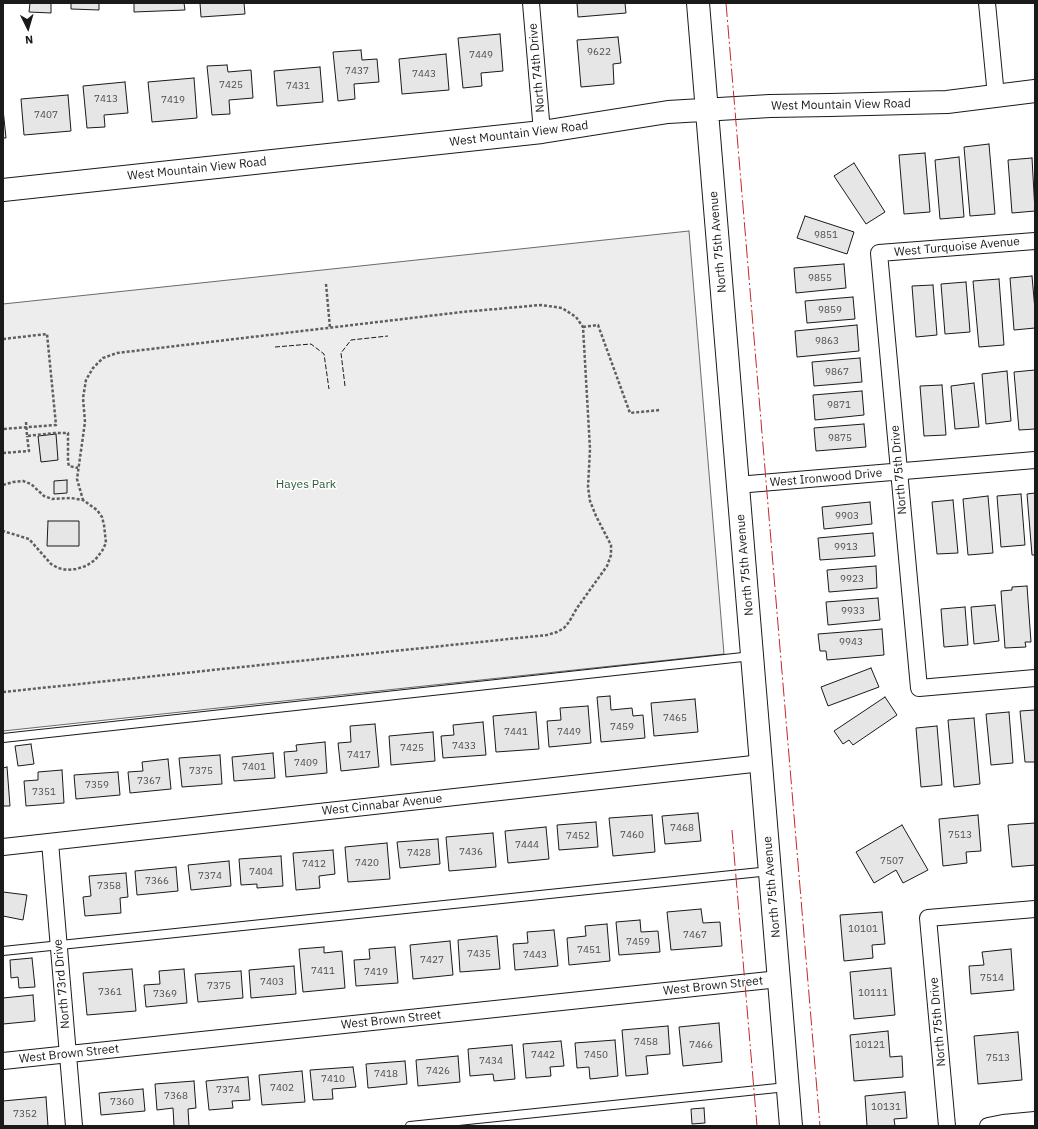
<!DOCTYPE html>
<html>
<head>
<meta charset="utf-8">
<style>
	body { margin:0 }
	#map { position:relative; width:1038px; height:1129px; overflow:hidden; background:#fff; font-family:"IBM Plex Sans",sans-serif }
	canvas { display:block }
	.frame { position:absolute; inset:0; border:4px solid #1a1a1a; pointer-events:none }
	.north { position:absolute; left:8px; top:8px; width:40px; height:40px; -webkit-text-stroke:3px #fff; paint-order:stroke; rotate:175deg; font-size:11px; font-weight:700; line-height:16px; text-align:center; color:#1a1a1a }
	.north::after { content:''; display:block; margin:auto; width:14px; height:18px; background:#1a1a1a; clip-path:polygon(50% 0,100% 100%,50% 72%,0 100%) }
</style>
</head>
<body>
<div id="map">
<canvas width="1038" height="1129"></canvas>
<div class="frame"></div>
<div class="north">N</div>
</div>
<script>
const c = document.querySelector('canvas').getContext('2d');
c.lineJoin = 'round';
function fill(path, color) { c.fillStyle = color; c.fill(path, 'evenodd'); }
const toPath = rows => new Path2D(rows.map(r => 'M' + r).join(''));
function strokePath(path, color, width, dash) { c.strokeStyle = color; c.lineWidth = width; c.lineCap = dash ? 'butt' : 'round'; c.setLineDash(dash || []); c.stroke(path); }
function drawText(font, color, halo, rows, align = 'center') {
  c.font = font + ' "IBM Plex Sans",sans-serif'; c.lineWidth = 3; c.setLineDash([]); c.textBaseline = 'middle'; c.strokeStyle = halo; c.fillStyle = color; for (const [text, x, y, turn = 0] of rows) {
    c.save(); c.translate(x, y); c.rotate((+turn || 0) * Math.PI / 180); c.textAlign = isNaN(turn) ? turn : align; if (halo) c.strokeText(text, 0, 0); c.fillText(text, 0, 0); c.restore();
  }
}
const green = toPath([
	[689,231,724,654,3,731,3,304,689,231]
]);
const building = toPath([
	[30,3,51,3,51,13,29,12,30,3],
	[71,3,99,3,99,10,71,9,71,3],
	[134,3,184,3,185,10,134,12,134,3],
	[200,3,244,3,245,14,201,17,200,3],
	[577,3,625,3,626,13,578,17,577,3],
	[500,34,503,71,481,73,482,86,463,88,458,38,500,34],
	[618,37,621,63,613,64,614,84,581,87,577,40,618,37],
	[361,50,362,60,377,59,379,82,354,84,355,99,338,101,333,52,361,50],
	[446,54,449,90,402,94,399,59,446,54],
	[227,65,228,72,251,70,253,98,229,100,230,114,212,115,207,66,227,65],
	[320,67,323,102,277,106,274,71,320,67],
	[194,78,197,118,152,122,148,82,194,78],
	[125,82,128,113,104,115,105,127,87,128,83,86,125,82],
	[68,95,71,131,24,135,21,99,68,95],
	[3,109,6,138,3,138,3,109],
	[989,144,995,214,970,216,964,147,989,144],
	[925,153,930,212,904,214,899,155,925,153],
	[959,157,964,217,940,219,935,160,959,157],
	[1032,158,1035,211,1012,213,1008,160,1032,158],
	[854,163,885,212,866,224,834,176,854,163],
	[805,216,854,232,847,254,797,238,805,216],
	[844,264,846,288,796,293,794,268,844,264],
	[1032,276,1035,310,1035,328,1014,330,1010,278,1032,276],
	[999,279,1004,345,979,347,973,281,999,279],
	[966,282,970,332,945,334,941,284,966,282],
	[933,285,937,335,916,337,912,286,933,285],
	[853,297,855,319,807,323,805,301,853,297],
	[857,325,859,351,797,357,795,331,857,325],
	[860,358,862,382,814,386,812,362,860,358],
	[1035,370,1035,429,1019,430,1014,372,1035,370],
	[1007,371,1011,421,986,424,982,374,1007,371],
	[974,383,979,427,955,429,951,386,974,383],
	[942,385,946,435,924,436,920,386,942,385],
	[862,391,864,415,815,420,813,395,862,391],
	[864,424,866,447,816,451,814,428,864,424],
	[56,434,58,460,41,462,38,436,56,434],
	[67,480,67,493,54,494,54,481,67,480],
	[1035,493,1035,555,1032,555,1027,494,1035,493],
	[1021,494,1025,545,1001,547,997,496,1021,494],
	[988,496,993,553,968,555,963,499,988,496],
	[953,500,958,553,937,554,932,502,953,500],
	[870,502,872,524,824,529,822,507,870,502],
	[48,521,79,521,79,546,47,546,48,521],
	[873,533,875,556,820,560,818,538,873,533],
	[876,566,877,588,829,592,827,570,876,566],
	[1027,586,1031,642,1025,642,1026,647,1005,648,1001,591,1012,590,1012,587,1027,586],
	[878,598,880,620,828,625,826,602,878,598],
	[995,605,999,641,974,644,971,607,995,605],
	[965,607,968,645,944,647,941,609,965,607],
	[882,629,884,655,827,660,826,651,820,651,818,634,882,629],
	[871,668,879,687,828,706,821,687,871,668],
	[610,696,611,710,632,708,633,716,643,715,645,738,601,742,597,697,610,696],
	[885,697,897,715,853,745,849,740,843,744,834,731,885,697],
	[695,699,698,732,654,736,651,703,695,699],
	[588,706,591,743,549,747,547,721,561,720,560,708,588,706],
	[1035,710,1035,762,1025,762,1020,711,1035,710],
	[536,712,539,749,496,752,493,716,536,712],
	[1009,712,1013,763,991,765,986,714,1009,712],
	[974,718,980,784,954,787,948,720,974,718],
	[483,722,486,755,443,758,441,736,454,735,453,725,483,722],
	[375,724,379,767,341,771,338,743,351,742,350,726,375,724],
	[937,726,942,785,921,787,916,728,937,726],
	[433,732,435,761,391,765,389,736,433,732],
	[325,742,327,773,286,777,284,752,297,751,296,745,325,742],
	[31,744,34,764,18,766,15,746,31,744],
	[273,753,275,778,234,781,232,757,273,753],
	[220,755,222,784,182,787,179,758,220,755],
	[168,759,171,789,130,793,128,772,143,771,142,762,168,759],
	[7,767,10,806,3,806,3,768,7,767],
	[62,770,64,803,26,806,24,781,38,780,38,772,62,770],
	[118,772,120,795,76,799,74,775,118,772],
	[698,813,701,841,665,844,662,816,698,813],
	[652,815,655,852,613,856,609,818,652,815],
	[978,815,981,851,966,852,967,863,943,866,939,819,978,815],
	[596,822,598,847,559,850,557,825,596,822],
	[1035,823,1035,865,1012,867,1008,825,1035,823],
	[902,825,928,870,903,883,896,870,874,883,856,852,902,825],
	[546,827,549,859,508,863,505,831,546,827],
	[493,833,496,867,449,871,446,837,493,833],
	[438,839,440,864,400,868,397,842,438,839],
	[387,843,390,879,348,882,345,847,387,843],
	[333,850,335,874,319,876,320,888,296,890,293,853,333,850],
	[281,856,283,886,257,888,257,884,241,885,239,859,281,856],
	[229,861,231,886,191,890,188,865,229,861],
	[176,867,178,891,137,895,135,871,176,867],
	[126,873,128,897,120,898,121,913,85,916,83,897,91,896,89,876,126,873],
	[3,892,27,895,23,920,3,916,3,892],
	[701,909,703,923,720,922,722,946,671,950,667,912,701,909],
	[882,912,885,944,872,945,873,958,844,961,840,915,882,912],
	[640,920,641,932,658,931,660,952,619,955,616,922,640,920],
	[607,924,610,961,569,965,567,938,586,936,585,926,607,924],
	[554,930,558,966,515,970,513,944,528,943,527,932,554,930],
	[497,936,500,969,460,972,458,940,497,936],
	[450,941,453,975,413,979,410,945,450,941],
	[324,947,324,953,342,951,345,988,303,992,299,949,324,947],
	[395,947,398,983,356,986,354,960,370,959,369,949,395,947],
	[1011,949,1014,990,971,994,969,966,984,965,982,952,1011,949],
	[32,958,35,987,19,988,18,977,11,978,10,960,32,958],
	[294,966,296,994,251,998,249,970,294,966],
	[891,968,895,1015,854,1019,850,972,891,968],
	[132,969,136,1011,87,1015,83,973,132,969],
	[184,969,187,1003,146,1007,144,985,160,984,159,971,184,969],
	[241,971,243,998,198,1002,195,974,241,971],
	[33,995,35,1021,3,1024,3,998,33,995],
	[719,1023,722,1062,683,1066,679,1027,719,1023],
	[668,1026,670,1054,646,1056,648,1074,626,1076,622,1030,668,1026],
	[888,1031,890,1057,902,1056,903,1077,854,1081,850,1035,888,1031],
	[1018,1032,1022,1080,978,1084,974,1036,1018,1032],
	[615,1040,618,1076,590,1079,589,1067,577,1068,575,1043,615,1040],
	[561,1041,564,1066,550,1067,551,1076,526,1078,523,1044,561,1041],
	[512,1045,515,1079,494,1081,493,1074,470,1076,468,1049,512,1045],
	[458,1056,460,1082,418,1086,416,1060,458,1056],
	[405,1061,407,1084,368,1088,366,1064,405,1061],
	[353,1067,356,1087,332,1089,333,1099,313,1100,310,1070,353,1067],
	[302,1071,305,1102,262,1105,259,1075,302,1071],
	[248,1077,250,1100,232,1101,233,1108,209,1110,206,1081,248,1077],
	[194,1081,196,1108,188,1109,189,1126,174,1126,173,1108,157,1110,155,1084,194,1081],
	[143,1089,145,1111,101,1115,99,1093,143,1089],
	[905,1092,907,1118,894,1119,895,1126,867,1126,865,1096,905,1092],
	[46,1097,48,1126,3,1126,3,1101,46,1097],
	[704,1108,705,1123,692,1124,691,1109,704,1108]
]);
const path = toPath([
	[326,284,330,328],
	[583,327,598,325,630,413,660,410],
	[3,339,47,334,56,425,3,429],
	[26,422,27,436,55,433,68,433,68,462,69,466,78,468],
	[3,453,29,451,27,436],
	[3,485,13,482,23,481,31,484,44,496,52,499,71,498,83,500,97,510,102,517,104,525,106,543,102,551,95,560,86,566,76,569,67,570,58,568,51,564,29,539,3,531],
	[3,692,547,635,557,632,564,628,569,622,577,608,607,566,611,555,611,545,596,516,590,501,588,487,590,449,583,327,576,317,562,308,541,305,462,312,117,353,103,358,93,368,86,380,83,398,85,422,77,479,83,500]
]);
const lane = toPath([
	[3,738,752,656],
	[3,951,770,871],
	[410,1126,787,1087]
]);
const street = toPath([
	[531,3,542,132],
	[987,3,996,96],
	[1035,241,879,253,919,688,1035,678],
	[737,485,1035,460],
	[50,842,74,1126],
	[3,847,762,763],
	[3,1061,779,979],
	[947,1126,928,918,1035,909],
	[988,1126,1003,1123,1035,1120]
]);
const secondary = toPath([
	[698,3,791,1126],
	[3,190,542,132,668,112,770,106,830,105,947,102,1035,91]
]);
const fence = toPath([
	[275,347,311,344,324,354,329,389],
	[345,386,341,353,351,340,388,336]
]);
const power = toPath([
	[726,3,820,1126],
	[732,830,757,1126]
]);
const numberNames = [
	["9622",599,52],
	["7449",481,55],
	["7437",357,71],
	["7443",424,74],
	["7425",231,85],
	["7431",298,86],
	["7413",106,99],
	["7419",173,100],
	["7407",46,115],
	["9851",826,235],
	["9855",820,278],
	["9859",830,310],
	["9863",827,341],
	["9867",837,372],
	["9871",839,405],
	["9875",840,438],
	["9903",847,516],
	["9913",846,547],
	["9923",852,579],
	["9933",853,611],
	["9943",851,642],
	["7465",675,718],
	["7459",622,727],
	["7441",516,732],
	["7449",569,732],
	["7433",464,746],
	["7425",412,748],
	["7417",359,755],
	["7409",306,763],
	["7401",254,767],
	["7375",201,771],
	["7367",149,781],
	["7359",97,785],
	["7351",44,792],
	["7468",682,828],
	["7460",632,835],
	["7513",960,835],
	["7452",578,836],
	["7444",527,845],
	["7436",471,852],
	["7428",419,853],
	["7507",892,861],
	["7420",367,863],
	["7412",314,864],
	["7404",261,872],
	["7374",210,876],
	["7366",157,881],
	["7358",109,886],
	["10101",863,929],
	["7467",695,935],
	["7459",638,942],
	["7451",589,950],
	["7435",479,954],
	["7443",535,955],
	["7427",432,960],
	["7411",323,971],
	["7419",376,972],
	["7514",992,978],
	["7403",272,982],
	["7375",219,986],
	["7361",110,992],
	["10111",873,993],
	["7369",165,994],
	["7458",646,1042],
	["7466",701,1045],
	["10121",870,1045],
	["7442",543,1055],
	["7450",596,1055],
	["7513",998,1058],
	["7434",491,1061],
	["7426",438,1071],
	["7418",386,1074],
	["7410",333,1079],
	["7402",282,1088],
	["7374",228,1090],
	["7368",176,1096],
	["7360",122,1102],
	["10131",886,1107],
	["7352",25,1114]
];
const streetNames = [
	["North 74th Drive",537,68,-95],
	["West Mountain View Road",841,105,-1],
	["West Mountain View Road",519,134,-7],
	["West Mountain View Road",197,169,-6],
	["North 75th Avenue",718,242,-95],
	["West Turquoise Avenue",957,247,-5],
	["North 75th Drive",899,470,-95],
	["West Ironwood Drive",826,478,-5],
	["North 75th Avenue",745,565,-95],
	["West Cinnabar Avenue",382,805,-6],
	["North 75th Avenue",772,887,-95],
	["North 73rd Drive",62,984,-95],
	["West Brown Street",713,986,-6],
	["West Brown Street",391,1020,-6],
	["North 75th Drive",938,1022,-95],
	["West Brown Street",69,1054,-6]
];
const parkNames = [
	["Hayes Park",306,485]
];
fill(green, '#ededed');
strokePath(green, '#6a6a6a', 1);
fill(building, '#e6e6e6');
strokePath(building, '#1a1a1a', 1);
strokePath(lane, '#1a1a1a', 10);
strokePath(street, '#1a1a1a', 18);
strokePath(secondary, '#1a1a1a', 24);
strokePath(path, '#5f5f5f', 2.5, [3, 2]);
strokePath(lane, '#fff', 8);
strokePath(street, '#fff', 16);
strokePath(secondary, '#fff', 22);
strokePath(fence, '#1a1a1a', 1, [5, 2]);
strokePath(power, '#c62828', 1, [14, 3, 2, 3]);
drawText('10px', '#4d4d4d', null, numberNames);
drawText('12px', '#1a1a1a', '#fff', streetNames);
drawText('12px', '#2b5a34', '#fff', parkNames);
</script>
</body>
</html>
